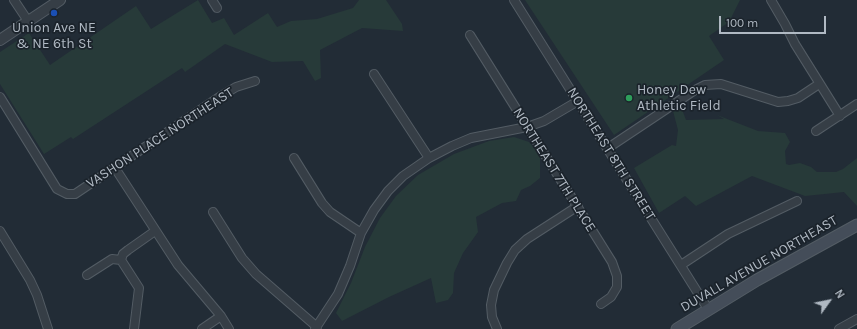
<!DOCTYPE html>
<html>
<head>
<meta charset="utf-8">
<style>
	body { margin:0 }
	#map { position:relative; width:857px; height:329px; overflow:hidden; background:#222c36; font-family:Karla,sans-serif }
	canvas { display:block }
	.north { position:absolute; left:809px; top:281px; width:40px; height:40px; -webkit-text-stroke:3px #1b232b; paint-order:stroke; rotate:57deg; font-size:11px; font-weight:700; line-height:16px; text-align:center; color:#b0b9c3 }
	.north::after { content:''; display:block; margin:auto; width:14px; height:18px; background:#b0b9c3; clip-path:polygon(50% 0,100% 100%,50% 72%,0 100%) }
	.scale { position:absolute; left:719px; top:16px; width:107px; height:18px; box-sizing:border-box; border:2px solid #b0b9c3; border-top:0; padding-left:5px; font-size:12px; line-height:14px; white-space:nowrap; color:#b0b9c3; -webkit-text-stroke:3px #1b232b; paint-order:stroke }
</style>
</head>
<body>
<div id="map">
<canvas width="857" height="329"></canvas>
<div class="north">N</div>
<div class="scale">100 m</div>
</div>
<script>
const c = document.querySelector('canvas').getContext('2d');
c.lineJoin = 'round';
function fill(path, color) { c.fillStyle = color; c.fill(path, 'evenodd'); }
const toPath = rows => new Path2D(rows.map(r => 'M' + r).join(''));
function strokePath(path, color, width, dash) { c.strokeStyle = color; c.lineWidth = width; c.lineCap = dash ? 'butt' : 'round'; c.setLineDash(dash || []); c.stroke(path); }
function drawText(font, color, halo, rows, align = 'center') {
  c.font = font + ' Karla,sans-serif'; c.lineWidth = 3.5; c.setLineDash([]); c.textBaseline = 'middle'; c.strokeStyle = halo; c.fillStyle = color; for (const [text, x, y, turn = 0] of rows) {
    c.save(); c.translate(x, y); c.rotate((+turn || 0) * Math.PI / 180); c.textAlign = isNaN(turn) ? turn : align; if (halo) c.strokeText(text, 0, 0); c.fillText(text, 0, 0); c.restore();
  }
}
const green = toPath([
	[198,0,212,23,224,18,234,35,268,13,277,27,291,21,317,19,353,8,359,0,386,0,402,24,403,31,362,28,320,50,321,78,315,81,303,61,272,62,225,44,185,72,182,68,73,139,71,137,44,154,0,84,0,52,29,33,50,65,136,6,151,29],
	[525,0,740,0,729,22,709,36,724,60,614,135],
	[680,104,686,120,724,119,717,115,758,131,785,133,790,142,785,151,786,164,789,165,800,163,811,167,817,172,836,172,843,169,857,158,857,206,844,192,805,196,752,176,696,206,685,196,659,213,634,168,672,145,676,146,678,130,673,111,675,107],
	[514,137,529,142,540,155,540,178,530,186,521,190,516,201,502,203,476,217,478,232,463,253,454,273,453,293,448,300,436,303,431,278,389,297,342,321,336,313,351,283,365,247,380,218,396,196,418,175,454,154,489,141]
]);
const minor = toPath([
	[14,0,28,21],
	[212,0,217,8],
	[514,0,708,309],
	[771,0,785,24,795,44,840,116],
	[470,35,612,262,617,276,617,287,611,297,601,304],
	[374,74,429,158],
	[0,97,57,189,67,194,75,194,221,96,236,87,255,81],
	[816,131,857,104],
	[608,148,695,90,705,85,721,84,778,102,788,101,798,98,819,84],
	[294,158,322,203,330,212,361,233],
	[115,168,178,265,221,316,229,329],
	[213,212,242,258,256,274,317,327],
	[0,231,30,280,37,295,48,329],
	[121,260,139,288,134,329],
	[681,265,728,234,797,201],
	[87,275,112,259,121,260,123,254,128,250,155,231],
	[202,329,221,316],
	[315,329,338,294,350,266,361,233,374,210,388,191,403,176,429,158,452,146,471,138,527,127,544,121,578,101],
	[497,329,492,317,491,305,494,290,507,263,515,250,527,239,578,206],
	[839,329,857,319]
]);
const tertiary = toPath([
	[0,40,60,0]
]);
const secondary = toPath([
	[677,329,757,280,857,225]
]);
const markers = [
	[54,13,4,"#1a4fb4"],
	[629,98,4,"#2e9e5b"]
];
const poiNames = [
	["Union Ave NE",54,28],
	["& NE 6th St",54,44],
	["Honey Dew",637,90,"left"],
	["Athletic Field",637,106,"left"]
];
const streetNames = [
	["VASHON PLACE NORTHEAST",160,138,-33],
	["NORTHEAST 8TH STREET",611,154,58],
	["NORTHEAST 7TH PLACE",554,170,58],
	["DUVALL AVENUE NORTHEAST",759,264,-30]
];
fill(green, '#273a39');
strokePath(minor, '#535c64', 10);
strokePath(tertiary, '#535c64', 12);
strokePath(secondary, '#535c64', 13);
strokePath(minor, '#363e46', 8);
strokePath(tertiary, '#363e46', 10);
strokePath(secondary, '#444d59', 11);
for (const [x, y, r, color] of markers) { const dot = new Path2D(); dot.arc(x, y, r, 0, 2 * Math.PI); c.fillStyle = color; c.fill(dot); strokePath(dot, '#1b232b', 1.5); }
drawText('14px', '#b0b9c3', '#1b232b', poiNames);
drawText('14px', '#b0b9c3', '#1b232b', streetNames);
</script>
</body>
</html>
